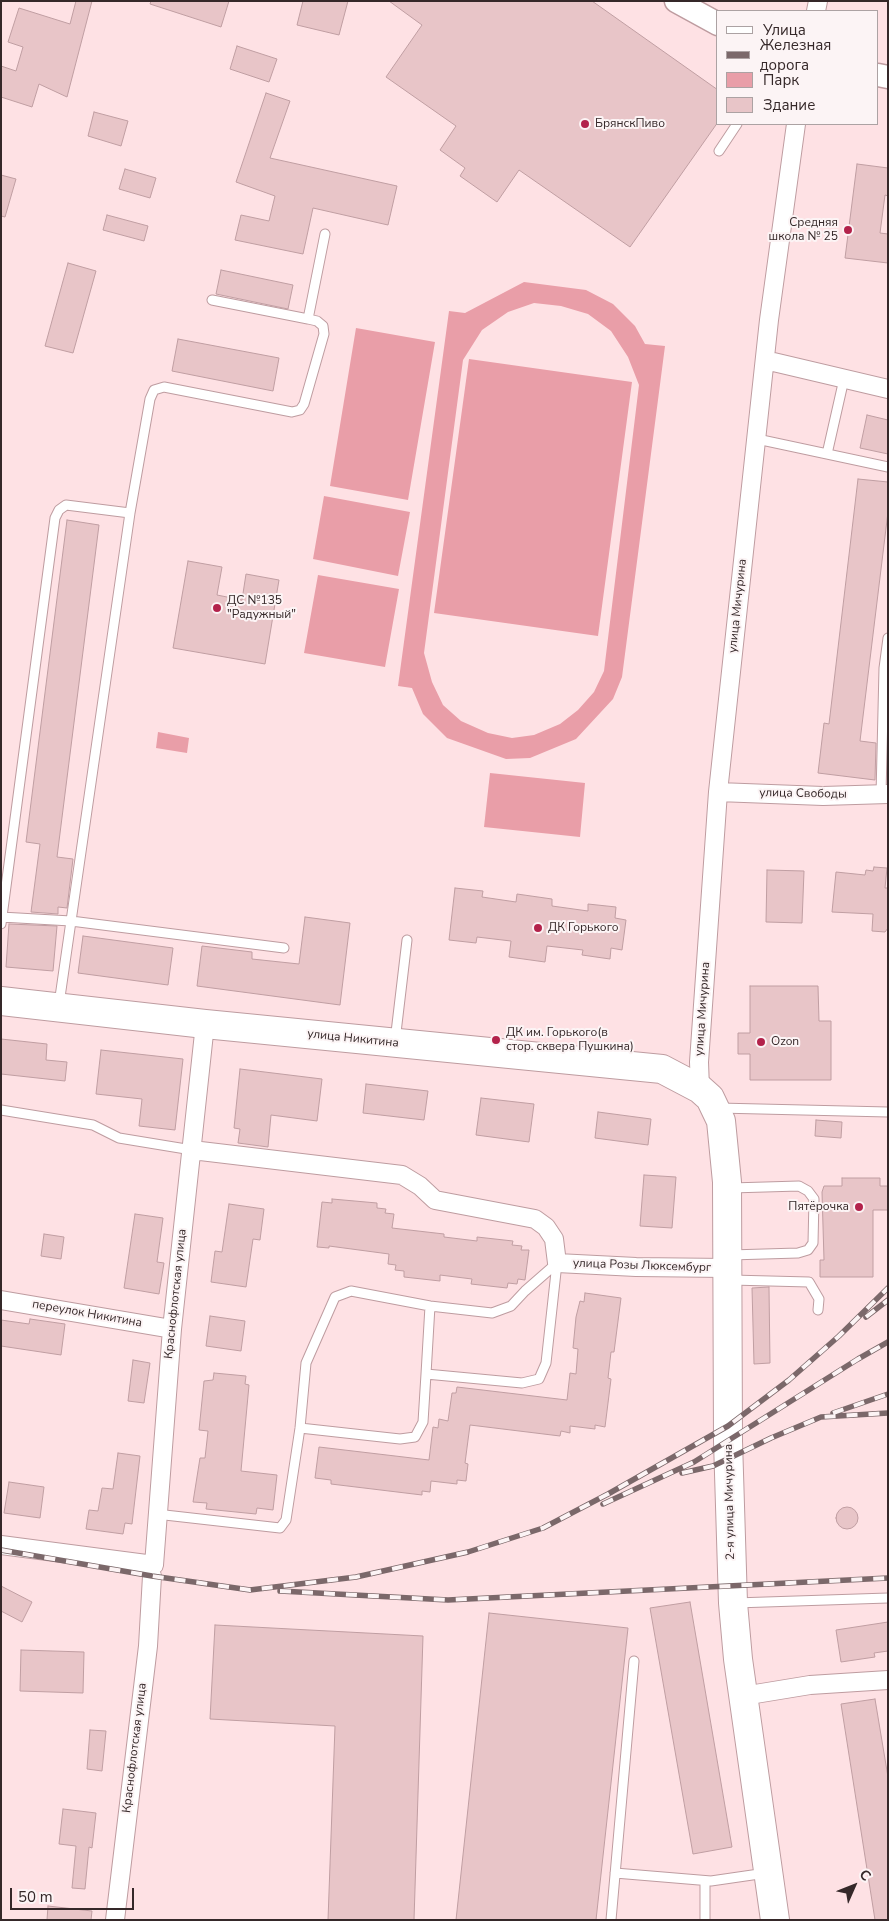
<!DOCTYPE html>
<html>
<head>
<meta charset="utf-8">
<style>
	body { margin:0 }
	#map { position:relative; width:889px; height:1921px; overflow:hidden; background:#fee1e4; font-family:"Nunito Sans",sans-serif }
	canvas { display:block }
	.frame { position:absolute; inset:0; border:2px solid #352829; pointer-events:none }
	.legend { position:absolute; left:716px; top:10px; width:162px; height:115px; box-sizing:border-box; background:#fcf4f5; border:1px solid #aca2a3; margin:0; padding:6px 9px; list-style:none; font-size:15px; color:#352829 }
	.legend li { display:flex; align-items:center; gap:10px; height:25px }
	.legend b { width:25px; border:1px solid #aca2a3 }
	.north { position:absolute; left:829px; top:1861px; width:50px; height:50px; -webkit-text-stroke:4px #fcf4f5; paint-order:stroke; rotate:46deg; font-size:14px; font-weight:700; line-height:20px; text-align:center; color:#352829 }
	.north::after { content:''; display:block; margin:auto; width:18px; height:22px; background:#352829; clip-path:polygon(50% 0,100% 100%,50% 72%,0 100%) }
	.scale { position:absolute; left:10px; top:1888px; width:124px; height:22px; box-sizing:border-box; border:2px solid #352829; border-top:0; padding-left:6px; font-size:15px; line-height:18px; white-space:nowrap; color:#352829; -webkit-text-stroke:4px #fcf4f5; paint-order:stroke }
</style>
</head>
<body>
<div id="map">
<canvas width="889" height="1921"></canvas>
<div class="frame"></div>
<ul class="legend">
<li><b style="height:6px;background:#fff"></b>Улица</li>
<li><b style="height:6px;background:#7b686a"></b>Железная дорога</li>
<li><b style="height:14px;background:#e99ea8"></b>Парк</li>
<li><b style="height:14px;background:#e8c5c8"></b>Здание</li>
</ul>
<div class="north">С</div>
<div class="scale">50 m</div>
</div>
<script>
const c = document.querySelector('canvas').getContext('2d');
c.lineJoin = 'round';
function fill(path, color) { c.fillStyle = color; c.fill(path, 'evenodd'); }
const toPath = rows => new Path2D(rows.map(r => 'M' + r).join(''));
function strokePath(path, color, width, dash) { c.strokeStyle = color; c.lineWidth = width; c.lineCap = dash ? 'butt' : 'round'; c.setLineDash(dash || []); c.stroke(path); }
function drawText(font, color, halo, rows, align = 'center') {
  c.font = font + ' "Nunito Sans",sans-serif'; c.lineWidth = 4; c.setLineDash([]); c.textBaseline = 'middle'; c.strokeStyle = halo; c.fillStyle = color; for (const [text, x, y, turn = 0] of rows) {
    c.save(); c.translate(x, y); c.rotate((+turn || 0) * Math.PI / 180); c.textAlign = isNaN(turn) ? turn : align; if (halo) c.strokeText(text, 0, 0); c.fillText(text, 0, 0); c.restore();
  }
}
const green = toPath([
	[524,282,586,290,613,304,635,326,645,344,665,346,622,677,613,699,576,739,530,758,506,759,447,738,423,714,412,688,398,686,449,311,465,313],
	[534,303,561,306,588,314,611,331,628,357,639,385,604,671,594,692,578,710,560,724,534,735,512,738,488,733,461,721,443,705,432,682,424,653,463,360,482,330,508,312],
	[356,328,435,342,408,500,330,486],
	[469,359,632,382,598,636,434,613],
	[324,496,410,512,398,576,313,559],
	[318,575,399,589,385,667,304,653],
	[158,732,189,738,187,753,156,748],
	[490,773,585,783,580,837,484,827]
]);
const building = toPath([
	[76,1,92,1,67,97,39,84,32,107,1,97,1,66,16,71,23,47,8,42,19,8,70,24,76,1],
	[151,1,229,1,221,27,150,4,151,1],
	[303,1,348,1,339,35,297,25,303,1],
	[389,1,592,1,718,90,718,122,630,247,519,170,497,202,460,176,465,168,440,150,456,126,386,77,422,25,389,1],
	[237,46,277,59,269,82,230,69,237,46],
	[266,93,290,101,270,158,397,186,388,225,313,208,303,254,235,240,241,215,269,221,275,196,236,182,266,93],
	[94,112,128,121,121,146,88,136,94,112],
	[857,164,888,168,888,196,885,195,880,233,888,234,888,263,845,258,857,164],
	[125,169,156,178,150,198,119,189,125,169],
	[1,175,16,179,5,217,1,216,1,175],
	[107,215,148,226,144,241,103,230,107,215],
	[68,263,96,271,73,353,45,346,68,263],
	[221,270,293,285,288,309,216,294,221,270],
	[178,339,279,358,273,391,172,371,178,339],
	[867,415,888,420,888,454,860,448,867,415],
	[858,479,888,482,888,512,860,741,876,743,875,780,818,773,824,723,829,724,858,479],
	[67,520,99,525,57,857,73,859,67,908,58,907,58,914,31,912,40,844,26,842,67,520],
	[188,561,222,567,217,595,242,600,246,574,279,580,265,664,173,648,188,561],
	[874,867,887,868,885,888,888,888,888,928,885,932,872,931,873,914,832,912,836,872,865,875,866,870,873,871,874,867],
	[767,870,804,871,802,923,766,922,767,870],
	[455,888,483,891,482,897,516,902,517,894,552,899,552,906,588,911,588,904,616,907,615,918,626,920,622,950,611,948,610,959,582,955,583,950,547,946,545,962,509,957,511,941,477,937,476,943,449,940,455,888],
	[305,917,350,923,340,1005,197,986,202,946,252,952,252,959,299,964,305,917],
	[9,924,57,926,53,971,6,967,9,924],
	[83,936,173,948,168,985,78,973,83,936],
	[750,986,818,986,819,1021,831,1021,831,1080,750,1080,750,1054,738,1054,738,1033,750,1033,750,986],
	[1,1039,47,1044,46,1060,67,1062,65,1081,1,1074,1,1039],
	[101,1050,183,1059,175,1130,139,1126,142,1099,96,1094,101,1050],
	[240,1069,322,1079,317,1121,271,1115,268,1147,238,1143,240,1129,234,1128,240,1069],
	[366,1084,428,1091,424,1120,363,1113,366,1084],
	[481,1098,534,1104,529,1142,476,1135,481,1098],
	[598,1112,651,1119,648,1145,595,1138,598,1112],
	[816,1120,842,1122,841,1138,815,1136,816,1120],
	[644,1175,676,1177,672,1228,640,1226,644,1175],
	[842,1178,880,1178,880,1186,888,1186,888,1210,873,1210,873,1277,820,1277,820,1260,824,1260,822,1192,824,1186,842,1186,842,1178],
	[332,1199,377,1203,377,1208,386,1209,385,1213,394,1214,392,1228,444,1234,444,1237,477,1241,477,1237,513,1241,512,1245,522,1246,521,1250,529,1250,525,1280,518,1279,517,1284,508,1283,507,1288,471,1284,472,1279,440,1275,440,1281,404,1277,404,1271,395,1270,396,1265,388,1264,389,1254,329,1246,329,1248,317,1247,322,1202,332,1203,332,1199],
	[229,1204,264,1209,260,1240,253,1239,246,1287,211,1282,215,1251,222,1252,229,1204],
	[135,1214,163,1218,157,1262,164,1263,159,1294,124,1288,135,1214],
	[44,1234,64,1237,61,1259,41,1256,44,1234],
	[769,1287,770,1363,754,1364,752,1288,769,1287],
	[585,1293,621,1298,614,1352,611,1352,608,1378,611,1379,605,1427,595,1425,595,1429,570,1426,570,1433,561,1431,560,1436,470,1425,465,1463,468,1464,466,1481,457,1480,457,1484,431,1481,430,1492,422,1491,422,1495,331,1484,331,1480,315,1478,319,1447,429,1460,433,1427,438,1428,439,1419,448,1421,452,1393,456,1393,457,1387,567,1400,570,1373,576,1374,578,1349,573,1348,576,1317,580,1301,584,1302,585,1293],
	[210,1316,245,1321,241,1351,206,1346,210,1316],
	[30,1319,65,1324,61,1355,1,1346,1,1320,29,1324,30,1319],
	[133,1360,150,1363,144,1403,128,1401,133,1360],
	[214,1373,246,1376,245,1384,249,1385,241,1471,277,1475,273,1510,257,1508,256,1514,206,1509,207,1503,193,1502,200,1458,205,1458,208,1431,199,1430,204,1381,213,1380,214,1373],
	[118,1453,140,1456,132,1524,125,1523,123,1534,86,1529,89,1510,98,1511,102,1488,113,1489,118,1453],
	[9,1482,44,1487,40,1518,4,1513,9,1482],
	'836 1518a11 11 0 1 1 22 0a11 11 0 1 1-22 0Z',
	[1,1586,32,1602,22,1622,1,1611,1,1586],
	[690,1602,732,1847,693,1854,650,1608,690,1602],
	[489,1613,628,1628,596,1920,456,1920,489,1613],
	[888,1622,888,1651,874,1653,875,1657,841,1662,836,1630,888,1622],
	[215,1625,423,1636,414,1920,328,1920,335,1726,210,1719,215,1625],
	[21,1650,84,1652,83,1693,20,1691,21,1650],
	[875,1699,888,1777,888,1920,875,1920,841,1704,875,1699],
	[90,1730,106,1731,102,1771,87,1769,90,1730],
	[63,1809,96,1813,92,1848,89,1847,85,1889,72,1888,76,1846,59,1844,63,1809],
	[48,1906,92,1911,91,1920,47,1920,48,1906]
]);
const service = toPath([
	[719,151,737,124],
	[212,300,308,319],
	[757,439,888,467],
	[827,454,844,379],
	[881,795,884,668,888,638],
	[1,917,71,921,284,948],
	[1,924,55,518,59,510,66,505,130,513],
	[59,1004,130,513,150,399,154,390,164,387,292,412,300,410,304,404,324,334,323,326,317,321,308,319,325,234],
	[395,1041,407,940],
	[718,1108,888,1112],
	[1,1110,93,1125,119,1138,192,1150],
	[730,1255,798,1253,808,1250,813,1243,814,1199,808,1191,799,1186,731,1188],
	[731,1280,809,1282,819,1299,818,1310],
	[426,1374,430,1306],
	[300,1428,400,1439,415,1437,423,1422,426,1374,522,1383,539,1379,546,1363,557,1263],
	[156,1514,280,1528,286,1520,300,1428,306,1363,335,1297,351,1291,430,1306,492,1313,511,1306,525,1291,557,1263],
	[735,1603,888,1598],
	[615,1873,711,1881,766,1873],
	[705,1881,705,1920],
	[611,1920,634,1661]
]);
const minor = toPath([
	[816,11,818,1],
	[765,360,888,389],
	[718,792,823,796,888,794],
	[700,1089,699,1062,718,792,769,320,796,124],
	[192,1150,402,1175,420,1186,435,1200,535,1219,546,1227,554,1239,557,1263,636,1267,727,1268],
	[1,1300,172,1329],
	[1,1545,154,1565,172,1329,205,1024],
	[743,1696,810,1685,888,1680],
	[115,1920,148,1646,152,1576]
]);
const tertiary = toPath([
	[676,1,718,24],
	[878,75,888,77]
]);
const primary = toPath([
	[1,1001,205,1024,662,1069,700,1089,710,1098,721,1121,727,1182,728,1441,733,1603,738,1659,775,1920]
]);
const rail = toPath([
	[866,1317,888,1300],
	[833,1413,888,1394],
	[682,1473,713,1466,771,1438,821,1417,888,1413],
	[603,1504,694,1462,858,1359,888,1342],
	[1,1550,152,1576,250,1590,356,1577,468,1552,543,1528,608,1494,728,1426,789,1380,839,1336,888,1288],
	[280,1591,448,1600,888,1578]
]);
const markers = [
	[585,124,5,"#b3224b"],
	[848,230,5,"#b3224b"],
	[217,608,5,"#b3224b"],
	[538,928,5,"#b3224b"],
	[496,1040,5,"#b3224b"],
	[761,1042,5,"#b3224b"],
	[859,1207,5,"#b3224b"]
];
const poiNames = [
	["БрянскПиво",595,124],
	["Средняя",838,223,"right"],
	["школа № 25",838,237,"right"],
	["ДС №135",227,601],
	["\"Радужный\"",227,615],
	["ДК Горького",548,928],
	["ДК им. Горького(в",506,1033],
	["стор. сквера Пушкина)",506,1047],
	["Ozon",771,1042],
	["Пятёрочка",849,1207,"right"]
];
const streetNames = [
	["улица Мичурина",738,606,-84],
	["улица Свободы",803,794,1],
	["улица Мичурина",703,1009,-86],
	["улица Никитина",353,1039,6],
	["улица Розы Люксембург",642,1266,2],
	["Краснофлотская улица",176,1294,-84],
	["переулок Никитина",87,1314,10],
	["2-я улица Мичурина",730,1502,-91],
	["Краснофлотская улица",135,1748,-83]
];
fill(green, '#e99ea8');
fill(building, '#e8c5c8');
strokePath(building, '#c09ea2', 1);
strokePath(service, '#be9ca0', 11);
strokePath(minor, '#be9ca0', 20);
strokePath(tertiary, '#be9ca0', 25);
strokePath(primary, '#be9ca0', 30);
strokePath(service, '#fff', 9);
strokePath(minor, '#fff', 18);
strokePath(tertiary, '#fff', 22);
strokePath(primary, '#fff', 28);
strokePath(rail, '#7b686a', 5.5);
strokePath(rail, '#fcf4f5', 4, [11]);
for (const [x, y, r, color] of markers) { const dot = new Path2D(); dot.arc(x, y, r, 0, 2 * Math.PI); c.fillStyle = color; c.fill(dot); strokePath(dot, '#fcf4f5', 2); }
drawText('12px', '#352829', '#fcf4f5', poiNames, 'left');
drawText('12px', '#352829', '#fcf4f5', streetNames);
</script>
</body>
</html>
